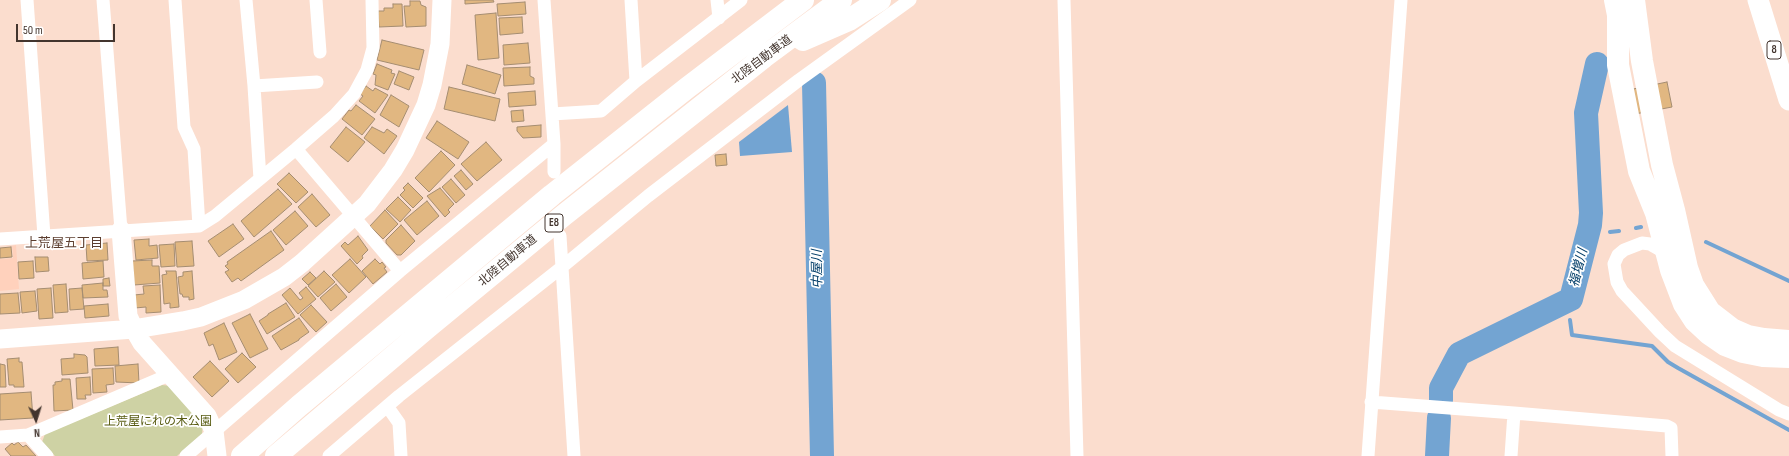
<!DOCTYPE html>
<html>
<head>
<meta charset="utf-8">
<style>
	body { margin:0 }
	#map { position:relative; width:1789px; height:456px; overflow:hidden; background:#fbddce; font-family:"Sofia Sans Condensed",sans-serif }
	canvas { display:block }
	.north { position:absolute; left:16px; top:400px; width:40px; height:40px; -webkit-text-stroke:3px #fff; paint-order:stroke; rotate:176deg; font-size:11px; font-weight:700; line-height:16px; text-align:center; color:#43352e }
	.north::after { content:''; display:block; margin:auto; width:14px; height:18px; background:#43352e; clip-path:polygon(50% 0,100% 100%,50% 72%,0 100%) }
	.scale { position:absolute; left:16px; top:24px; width:99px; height:18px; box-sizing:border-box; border:2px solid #43352e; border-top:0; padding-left:5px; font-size:12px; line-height:14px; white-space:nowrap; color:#43352e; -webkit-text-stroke:3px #fff; paint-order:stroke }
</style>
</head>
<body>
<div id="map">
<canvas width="1789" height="456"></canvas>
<div class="north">N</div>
<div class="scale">50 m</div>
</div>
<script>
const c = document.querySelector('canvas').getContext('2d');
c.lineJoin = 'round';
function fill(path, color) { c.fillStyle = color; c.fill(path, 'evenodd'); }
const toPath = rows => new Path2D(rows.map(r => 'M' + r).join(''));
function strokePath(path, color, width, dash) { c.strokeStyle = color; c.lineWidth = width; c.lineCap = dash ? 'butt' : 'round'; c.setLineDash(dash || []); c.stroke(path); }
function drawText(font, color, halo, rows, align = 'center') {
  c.font = font + ' "Sofia Sans Condensed","Noto Sans JP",sans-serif'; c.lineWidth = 3.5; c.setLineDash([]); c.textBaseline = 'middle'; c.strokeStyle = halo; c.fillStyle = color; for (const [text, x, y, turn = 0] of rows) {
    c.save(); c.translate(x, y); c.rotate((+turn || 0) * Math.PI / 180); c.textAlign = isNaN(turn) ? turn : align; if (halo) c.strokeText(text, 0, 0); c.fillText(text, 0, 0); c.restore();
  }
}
const built = toPath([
	[16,245,19,289,0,291,0,259,13,258,12,246]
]);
const green = toPath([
	[162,385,171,386,203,423,202,434,177,456,55,456,42,442,45,434]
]);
const water = toPath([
	[788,105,792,152,740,156,739,142]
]);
const stream = toPath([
	[1636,228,1641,227],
	[1589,229,1594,230],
	[1610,232,1619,231],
	[1706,242,1789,281],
	[1569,309,1571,299],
	[1570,320,1572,335,1652,346,1668,362,1678,368,1789,430]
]);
const river = toPath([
	[814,83,822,456],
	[1441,400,1441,388,1459,354,1571,299,1590,225,1591,213,1586,113,1597,64],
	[1437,456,1439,418]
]);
const building = toPath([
	[465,0,493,0,494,2,465,4,465,0],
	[410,1,420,1,421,5,426,7,426,26,406,27,404,6,410,6,410,1],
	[525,2,526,14,498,16,497,4,525,2],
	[393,4,402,4,403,26,379,27,378,11,384,11,384,8,393,8,393,4],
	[496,13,499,58,478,60,475,15,496,13],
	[522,17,523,33,500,35,499,18,522,17],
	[382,40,424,50,419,70,377,60,382,40],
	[528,43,530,63,504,65,503,45,528,43],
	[377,64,392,70,391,73,395,74,388,90,375,85,376,75,373,74,377,64],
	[467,65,501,75,495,94,462,84,467,65],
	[530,67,530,76,534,78,534,84,504,86,503,68,530,67],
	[399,71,414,77,409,90,394,84,399,71],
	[1667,82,1672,107,1619,117,1614,93,1667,82],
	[366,86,373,91,375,88,388,95,375,113,359,101,363,96,360,94,366,86],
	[449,87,500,99,495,121,444,109,449,87],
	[535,91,536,105,509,107,508,93,535,91],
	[391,95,409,106,399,127,380,115,391,95],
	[356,105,375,119,362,135,342,119,349,110,351,111,356,105],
	[523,110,524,121,512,122,511,111,523,110],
	[437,121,469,142,458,159,426,138,437,121],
	[541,125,541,137,523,138,517,131,517,127,541,125],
	[346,127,365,142,348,162,330,147,346,127],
	[372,127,384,133,387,129,397,136,384,154,364,138,372,127],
	[486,142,502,160,477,181,461,164,486,142],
	[441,151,455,165,429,192,415,178,441,151],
	[726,154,727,165,716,166,715,155,726,154],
	[461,170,473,184,466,190,454,176,461,170],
	[289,173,308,192,296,203,277,184,289,173],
	[451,179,465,195,456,203,442,187,451,179],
	[408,183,423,198,413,208,400,195,405,190,403,188,408,183],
	[440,188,454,204,448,210,450,212,445,217,427,196,440,188],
	[278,189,292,204,254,237,241,221,278,189],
	[312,194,330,215,316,227,298,207,312,194],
	[398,197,411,210,400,222,386,209,398,197],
	[427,201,439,216,417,235,404,220,427,201],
	[385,210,398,224,383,239,370,226,385,210],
	[295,211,308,226,286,245,273,230,295,211],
	[233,224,244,239,219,257,208,241,233,224],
	[401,225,415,241,401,255,397,255,386,243,386,240,401,225],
	[271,231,284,250,241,281,238,278,232,282,225,272,229,270,225,266,228,264,227,262,271,231],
	[358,236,368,250,362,256,363,258,357,264,341,246,345,242,348,245,358,236],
	[149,239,149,246,157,245,158,258,136,260,134,240,149,239],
	[192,241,194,266,177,267,175,242,192,241],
	[107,243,108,260,87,261,86,245,107,243],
	[174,244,175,266,161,267,159,245,174,244],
	[11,247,12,257,0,258,0,248,11,247],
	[35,257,48,257,49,271,36,272,35,257],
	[350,259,366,277,349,293,332,275,350,259],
	[375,259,380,264,382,262,386,267,384,268,387,272,373,284,362,271,375,259],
	[152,260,152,266,159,266,160,283,134,285,132,261,152,260],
	[33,261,34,278,19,279,18,262,33,261],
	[103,261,104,277,83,279,82,263,103,261],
	[166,271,176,271,179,307,170,308,170,303,164,304,162,275,167,274,166,271],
	[192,271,194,299,189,300,189,297,183,297,182,294,180,294,178,277,183,276,183,272,192,271],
	[324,271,335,282,318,297,308,286,324,271],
	[310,272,316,278,308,285,302,279,310,272],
	[109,278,110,286,103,286,103,279,109,278],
	[103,283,103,290,107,290,108,297,83,298,82,285,103,283],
	[66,284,68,312,55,313,53,285,66,284],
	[336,284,347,297,331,311,320,298,336,284],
	[160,285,161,312,146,313,146,307,135,308,134,295,144,294,143,286,160,285],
	[306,287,316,299,298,314,282,295,290,288,300,300,303,298,299,293,306,287],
	[51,288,53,318,39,319,37,289,51,288],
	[82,288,84,309,70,310,69,289,82,288],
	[35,291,37,311,22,313,20,292,35,291],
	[18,293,20,313,0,314,0,294,18,293],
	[286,303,295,317,267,334,259,321,268,315,268,314,286,303],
	[108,304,109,316,85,318,84,306,108,304],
	[311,305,327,322,316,332,300,315,311,305],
	[250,314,268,349,250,358,232,323,250,314],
	[299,318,309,332,299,339,299,340,281,350,272,336,299,318],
	[224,323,237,352,219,360,213,344,209,346,204,333,224,323],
	[118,347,119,365,95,366,94,349,118,347],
	[242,353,256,367,238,383,225,369,242,353],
	[74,354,85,355,87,357,88,373,62,375,61,359,74,358,74,354],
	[19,358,19,362,22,362,24,387,14,387,14,385,9,385,7,359,19,358],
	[210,361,229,381,212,397,193,377,210,361],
	[0,364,5,365,6,387,0,387,0,364],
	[138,364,139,383,116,382,115,366,138,364],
	[113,368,114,384,106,385,107,392,93,393,92,369,113,368],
	[90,377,91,395,85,395,86,399,77,399,76,378,90,377],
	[62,379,70,379,73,410,54,411,53,385,55,385,55,382,62,381,62,379],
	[31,392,33,418,0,420,0,394,31,392],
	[18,442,23,447,26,445,36,456,11,456,5,449,12,443,14,445,18,442]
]);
const street = toPath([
	[27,0,44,236],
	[103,0,121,230],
	[175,0,184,127,194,149,199,226],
	[246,0,254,86,260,179],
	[316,0,320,52],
	[544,0,554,144,554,172],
	[631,0,636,81],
	[717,0,719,18],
	[1064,0,1077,456],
	[254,86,317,82],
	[552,114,601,111,636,81,741,0],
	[296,149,400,271],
	[560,236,574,456],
	[0,239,199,226,215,216,296,149,334,116,354,94,367,70,373,48,372,0],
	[1666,253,1650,244,1642,243,1624,250,1618,255,1614,264,1617,282,1622,291,1660,332,1675,346,1779,410,1789,414],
	[1371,402,1514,413,1511,456],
	[387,406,399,423,401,456],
	[1514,413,1667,426,1671,428,1672,456],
	[28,435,47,456],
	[0,437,28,435,171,374],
	[186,456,400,271,554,144],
	[329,456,399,396,562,267,648,196,799,80,910,0],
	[1368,456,1401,0]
]);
const secondary = toPath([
	[121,230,128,316,134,329,142,343,207,416,214,431,217,456],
	[0,339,134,329,183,321,201,317,244,300,284,277,302,263,367,204,393,170,405,150,426,105,432,85,440,44,442,0]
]);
const primary = toPath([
	[1758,0,1789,100]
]);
const highway = toPath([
	[1615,0,1618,15,1618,65,1639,171,1656,213,1671,270,1684,304,1695,321,1709,334,1725,345,1743,352,1763,356,1789,357],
	[1634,0,1642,61,1662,165,1674,210,1687,268,1693,285,1710,312,1732,329,1748,336,1764,339,1789,341],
	[803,40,849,20,880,0],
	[242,456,299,406,552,195,687,88,803,0],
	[276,456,428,327,564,215,764,57,841,0]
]);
const shields = [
	[1774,50,14],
	[554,223,18]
];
const shieldNames = [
	["8",1774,50],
	["E8",554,223]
];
const streetNames = [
	["北陸自動車道",762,60,-37],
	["北陸自動車道",508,261,-40]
];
const parkNames = [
	["上荒屋にれの木公園",158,422]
];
const neighbourhoodNames = [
	["上荒屋五丁目",64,244]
];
const waterNames = [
	["福増川",1579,268,-76],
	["中屋川",818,269,-91]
];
fill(built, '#ffd1bc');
fill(green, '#ced2a4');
fill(water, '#73a4d2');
strokePath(stream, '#73a4d2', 4);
strokePath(river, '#73a4d2', 24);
fill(building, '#e1b781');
strokePath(building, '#a58d71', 1);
strokePath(street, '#fff', 13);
strokePath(secondary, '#fff', 19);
strokePath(primary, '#fff', 21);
strokePath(highway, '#fff', 22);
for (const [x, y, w] of shields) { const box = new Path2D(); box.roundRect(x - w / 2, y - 9, w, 18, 3); c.fillStyle = '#fff'; c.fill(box); strokePath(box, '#43352e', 1); }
drawText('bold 11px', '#43352e', null, shieldNames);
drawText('12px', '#43352e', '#fff', streetNames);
drawText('12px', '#595c13', '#fff', parkNames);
drawText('13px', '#5c3e2f', '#fff', neighbourhoodNames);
drawText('italic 13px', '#033e69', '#fff', waterNames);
</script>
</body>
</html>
